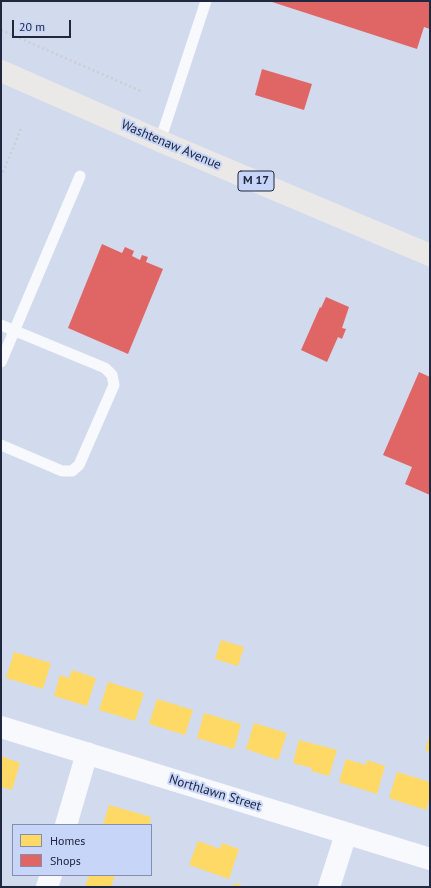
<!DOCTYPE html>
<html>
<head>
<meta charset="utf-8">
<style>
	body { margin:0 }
	#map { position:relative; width:431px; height:888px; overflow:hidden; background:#d2daee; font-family:"PT Sans",sans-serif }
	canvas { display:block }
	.frame { position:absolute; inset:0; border:2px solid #20273f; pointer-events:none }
	.legend { position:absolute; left:12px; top:824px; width:140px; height:52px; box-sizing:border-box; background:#c7d5f9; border:1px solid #848faf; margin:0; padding:5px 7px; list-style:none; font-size:12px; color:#20273f }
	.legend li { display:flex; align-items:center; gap:8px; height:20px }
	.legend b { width:20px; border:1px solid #848faf }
	.scale { position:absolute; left:12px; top:20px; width:59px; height:18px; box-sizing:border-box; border:2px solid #20273f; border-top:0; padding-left:5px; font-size:12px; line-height:14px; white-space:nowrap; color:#20273f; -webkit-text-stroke:3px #c7d5f9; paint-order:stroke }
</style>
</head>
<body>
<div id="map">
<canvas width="431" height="888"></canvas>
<div class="frame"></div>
<ul class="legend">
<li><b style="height:11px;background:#ffd966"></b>Homes</li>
<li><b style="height:11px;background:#e06666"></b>Shops</li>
</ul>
<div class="scale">20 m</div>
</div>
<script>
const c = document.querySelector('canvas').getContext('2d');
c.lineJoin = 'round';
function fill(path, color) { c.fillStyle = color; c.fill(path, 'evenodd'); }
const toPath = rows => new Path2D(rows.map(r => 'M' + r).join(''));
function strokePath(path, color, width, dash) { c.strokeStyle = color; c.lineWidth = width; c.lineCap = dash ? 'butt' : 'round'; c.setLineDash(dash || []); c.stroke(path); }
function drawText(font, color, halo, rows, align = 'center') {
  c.font = font + ' "PT Sans",sans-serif'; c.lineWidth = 4; c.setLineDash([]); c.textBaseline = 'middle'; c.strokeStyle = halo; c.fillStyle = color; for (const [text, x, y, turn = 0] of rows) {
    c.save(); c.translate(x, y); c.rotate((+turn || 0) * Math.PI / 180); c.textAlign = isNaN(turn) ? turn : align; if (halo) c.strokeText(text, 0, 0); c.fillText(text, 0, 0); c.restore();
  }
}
const homes = toPath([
	[221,640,244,647,238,666,215,659],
	[14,652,51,663,43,689,6,678],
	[72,670,96,678,87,706,54,696,60,675,69,678],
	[108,682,144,693,135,721,99,710],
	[157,699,193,710,185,735,149,724],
	[204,713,241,724,234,749,197,738],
	[254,723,287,733,278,760,246,749],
	[430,733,430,752,425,750],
	[299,740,337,750,329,776,311,771,312,768,293,763],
	[1,756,20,763,12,790,1,787],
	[346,759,366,765,367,760,385,766,377,794,339,782],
	[397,772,430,782,430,797,426,810,389,798],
	[109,805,151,817,149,825,103,825],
	[198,841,220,849,222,843,239,849,229,879,189,865],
	[89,875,115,875,111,887,85,887],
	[235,883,245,887,233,887]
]);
const shops = toPath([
	[269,1,430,1,430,29,424,27,417,49],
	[262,69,312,84,304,110,255,95],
	[102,244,122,253,125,247,134,251,132,256,140,260,142,255,148,257,146,262,163,269,128,354,68,328],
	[326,297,349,307,342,328,346,329,342,339,338,337,327,362,301,350,320,307,321,308],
	[419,372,430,377,430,495,405,484,412,467,383,455]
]);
const path = toPath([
	[1,30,143,92],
	[1,177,21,129]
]);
const service = toPath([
	[160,141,206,1],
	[1,325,105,368,112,375,114,385,79,465,72,471,62,471,1,445],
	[1,362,80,176]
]);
const minor = toPath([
	[1,727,430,859],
	[66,825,87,753],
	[47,887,51,875],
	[329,887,346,834]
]);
const primary = toPath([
	[1,71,160,141,430,255]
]);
const shields = [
	[256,181,36]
];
const shieldNames = [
	["M 17",256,181]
];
const streetNames = [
	["Washtenaw Avenue",171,145,23],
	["Northlawn Street",215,793,17]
];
fill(homes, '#ffd966');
fill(shops, '#e06666');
strokePath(path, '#cbced4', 2.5, [2, 3]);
strokePath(service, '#f8f9fc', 11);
strokePath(minor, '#f8f9fc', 22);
strokePath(primary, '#ebe9e7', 22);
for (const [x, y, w] of shields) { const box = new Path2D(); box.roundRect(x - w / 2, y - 10, w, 20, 3); c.fillStyle = '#c7d5f9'; c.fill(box); strokePath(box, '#20273f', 1); }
drawText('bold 12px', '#20273f', null, shieldNames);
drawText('13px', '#20273f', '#c7d5f9', streetNames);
</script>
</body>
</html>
